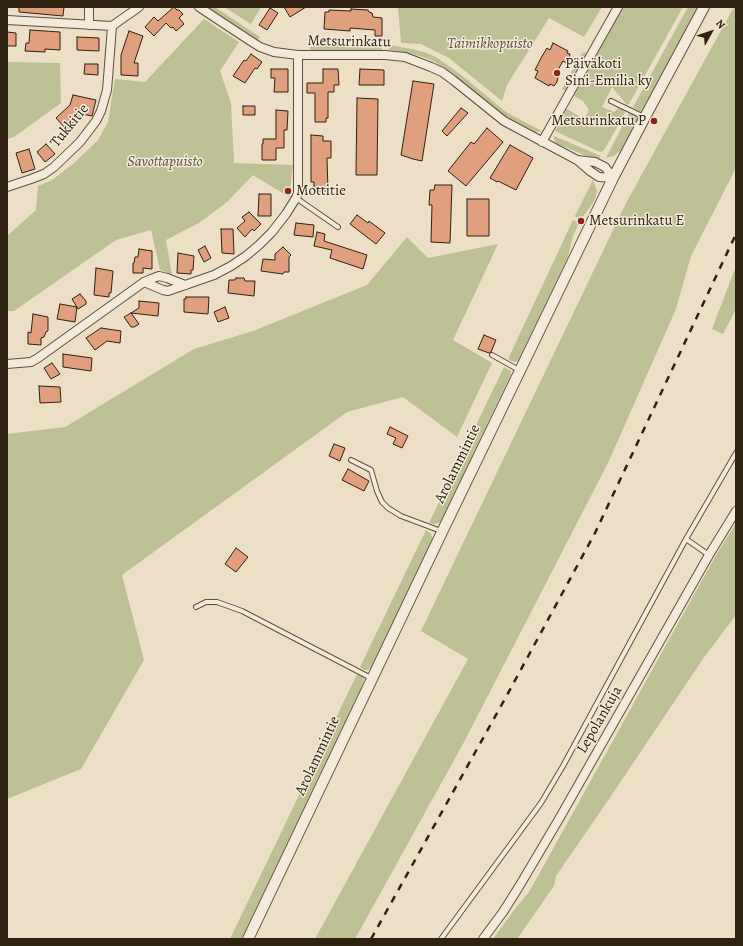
<!DOCTYPE html>
<html>
<head>
<meta charset="utf-8">
<style>
	body { margin:0 }
	#map { position:relative; width:743px; height:946px; overflow:hidden; background:#ecdfc6; font-family:Alegreya,serif }
	canvas { display:block }
	.frame { position:absolute; inset:0; border:8px solid #2f210f; pointer-events:none }
	.north { position:absolute; left:691px; top:12px; width:40px; height:40px; -webkit-text-stroke:3px #f3eada; paint-order:stroke; rotate:50deg; font-size:11px; font-weight:700; line-height:16px; text-align:center; color:#2f210f }
	.north::after { content:''; display:block; margin:auto; width:14px; height:18px; background:#2f210f; clip-path:polygon(50% 0,100% 100%,50% 72%,0 100%) }
</style>
</head>
<body>
<div id="map">
<canvas width="743" height="946"></canvas>
<div class="frame"></div>
<div class="north">N</div>
</div>
<script>
const c = document.querySelector('canvas').getContext('2d');
c.lineJoin = 'round';
function fill(path, color) { c.fillStyle = color; c.fill(path, 'evenodd'); }
const toPath = rows => new Path2D(rows.map(r => 'M' + r).join(''));
function strokePath(path, color, width, dash) { c.strokeStyle = color; c.lineWidth = width; c.lineCap = dash ? 'butt' : 'round'; c.setLineDash(dash || []); c.stroke(path); }
function drawText(font, color, halo, rows, align = 'center') {
  c.font = font + ' Alegreya,serif'; c.lineWidth = 3; c.setLineDash([]); c.textBaseline = 'middle'; c.strokeStyle = halo; c.fillStyle = color; for (const [text, x, y, turn = 0] of rows) {
    c.save(); c.translate(x, y); c.rotate((+turn || 0) * Math.PI / 180); c.textAlign = isNaN(turn) ? turn : align; if (halo) c.strokeText(text, 0, 0); c.fillText(text, 0, 0); c.restore();
  }
}
const green = toPath([
	[208,7,215,7,260,37,258,40],
	[224,7,261,7,251,24],
	[398,7,478,8,602,7,584,37,549,18,507,85,502,101,449,58,421,44,401,43],
	[623,7,683,7,629,104,627,105,612,87,602,107,614,112,619,107,624,110,625,113,606,147,603,151,600,152,555,131,567,109,584,119,589,110,583,101,574,96],
	[688,7,698,7,641,112,634,108,633,107],
	[734,7,736,7,736,168,691,256,676,309,608,463,463,744,355,939,315,939,468,659,421,631,626,203],
	[204,19,239,42,220,71,231,103,234,163,293,165,289,197,253,175,227,202,199,223,166,240,172,275,160,270,151,230,116,240,14,311,7,311,7,236,36,210,38,186,52,180,73,164,98,140,108,122,115,79,145,82],
	[312,45,382,45,382,50,310,50,310,47],
	[389,45,412,49,424,52,436,57,460,74,506,112,513,116,542,131,537,132,533,132,511,121,504,116,457,78,435,62,423,57,412,54,398,51,389,50],
	[585,52,586,54,566,91,562,89,582,53],
	[7,62,60,63,61,103,14,137,7,139],
	[631,112,636,115,638,119,624,145,621,150,614,156,606,158,629,113],
	[554,136,601,156,600,157,599,159,584,155,560,145,556,143,554,139],
	[593,180,597,191,596,196,594,201,581,220,575,216],
	[573,220,579,223,573,236,568,257,518,361,515,362,511,361,508,359],
	[407,237,428,258,498,244,453,340,492,363,457,437,403,397,347,412,122,575,144,660,81,769,7,799,7,434,65,427,194,349,253,331,367,285],
	[736,266,736,309,723,334,712,329],
	[504,367,511,371,511,374,442,520,439,523,434,524,429,523],
	[736,523,736,615,705,656,609,799,556,876,554,886,517,939,493,939,517,906,529,892,666,645,715,557],
	[426,530,431,534,433,540,372,667,368,670,364,670,360,667],
	[358,672,362,675,364,679,363,684,242,939,230,939]
]);
const building = toPath([
	[19,7,64,7,63,16,19,12,19,7],
	[174,7,177,10,179,10,183,14,179,18,184,24,176,31,173,27,171,28,166,23,154,36,145,27,154,17,158,21,174,7],
	[284,7,306,7,290,17,284,7],
	[270,8,278,13,267,30,259,25,270,8],
	[351,9,368,10,369,12,372,13,373,17,382,18,382,36,375,36,375,30,350,28,350,31,324,29,325,12,329,12,329,10,351,11,351,9],
	[30,30,60,32,60,50,45,49,45,52,25,51,26,43,29,43,30,30],
	[129,31,143,36,134,63,138,63,138,76,121,75,121,55,129,31],
	[7,32,16,33,16,46,7,46,7,32],
	[77,37,99,38,99,51,77,50,77,37],
	[553,43,568,51,567,53,570,54,569,60,566,63,563,61,555,75,558,77,557,82,554,86,550,84,549,86,535,78,538,71,535,70,541,58,547,48,550,50,553,43],
	[251,54,262,62,257,69,255,68,245,83,233,76,244,60,246,61,251,54],
	[85,64,98,64,98,75,84,74,85,64],
	[271,69,288,69,288,92,274,92,275,78,271,78,271,69],
	[323,69,338,69,339,85,334,85,334,92,328,92,328,118,326,118,326,122,315,122,315,93,307,93,307,83,323,83,323,69],
	[360,69,384,70,384,85,359,85,360,69],
	[413,81,434,84,422,161,413,159,401,155,413,81],
	[73,95,96,100,92,116,82,114,66,129,56,118,70,105,73,95],
	[357,98,378,99,377,175,356,175,357,98],
	[243,106,255,106,255,115,243,115,243,106],
	[461,108,468,113,447,136,442,131,461,108],
	[276,110,288,111,287,130,284,130,284,148,276,148,276,160,262,160,262,144,263,144,263,139,276,139,276,110],
	[487,128,503,142,466,186,448,171,471,142,474,144,487,128],
	[311,135,323,136,323,141,331,141,331,158,327,158,328,191,314,191,314,182,311,182,311,135],
	[46,144,55,154,45,162,37,152,46,144],
	[510,145,533,158,516,190,498,181,497,182,490,178,510,145],
	[29,149,35,169,22,173,16,153,29,149],
	[435,185,452,185,450,243,431,242,432,205,429,205,430,190,434,190,435,185],
	[259,194,271,194,271,216,258,216,259,194],
	[467,199,489,199,489,236,467,236,467,199],
	[249,212,261,224,254,231,252,229,245,237,237,228,245,221,242,217,249,212],
	[357,215,368,223,369,221,385,233,376,244,350,224,357,215],
	[296,223,314,225,313,237,294,235,296,223],
	[221,229,233,229,234,254,222,253,221,229],
	[317,232,325,234,324,241,367,255,363,269,330,258,332,250,314,246,317,232],
	[205,246,211,258,204,262,198,250,205,246],
	[283,247,291,255,289,257,289,272,284,272,283,274,261,271,263,259,275,260,275,254,283,247],
	[139,249,152,251,152,269,143,268,143,273,133,273,133,263,134,263,135,257,138,257,139,249],
	[178,253,194,256,193,270,191,270,191,274,177,273,178,253],
	[96,268,113,271,111,293,109,293,109,297,94,295,96,268],
	[236,278,244,278,245,281,255,281,254,296,228,293,229,280,235,280,236,278],
	[80,294,86,301,86,304,78,309,72,299,80,294],
	[186,297,209,297,208,314,184,312,184,299,186,299,186,297],
	[139,301,159,303,158,316,131,313,139,308,139,301],
	[60,304,77,307,75,322,57,319,60,304],
	[225,307,229,318,218,322,214,312,225,307],
	[131,313,139,324,134,327,131,327,124,317,131,313],
	[33,314,48,317,48,331,46,332,44,337,41,338,41,345,28,344,28,332,31,333,33,314],
	[101,328,121,331,120,343,107,341,95,350,86,338,101,328],
	[484,335,496,340,491,352,489,353,478,349,484,335],
	[63,354,92,358,91,371,63,367,63,354],
	[52,363,60,374,51,379,44,368,52,363],
	[39,386,60,387,61,402,40,403,39,386],
	[390,427,408,436,402,448,393,444,396,438,387,434,390,427],
	[334,444,345,448,340,461,329,456,334,444],
	[348,469,369,481,364,491,342,480,348,469],
	[236,548,248,557,236,572,225,564,236,548]
]);
const service = toPath([
	[611,101,644,117],
	[296,198,338,227],
	[492,355,519,370],
	[351,460,371,470,377,491,382,502,388,508,401,516,441,531],
	[686,539,709,555],
	[196,607,206,602,217,602,242,611,371,678],
	[441,939,541,803,563,766,686,539,736,453]
]);
const minor = toPath([
	[199,7,249,40,260,47,274,52,298,55,385,55,405,57,431,67,442,72,453,80,504,121,577,160,590,171,599,177,613,178],
	[7,20,112,26,139,7],
	[89,25,89,7],
	[542,142,618,7],
	[577,160,595,162,605,167,613,178],
	[7,187,31,179,44,174,54,167,80,142,96,121,101,111,107,90,108,78,112,26],
	[144,282,163,290,168,291,214,275,231,266,246,256,259,245,272,232,286,214,296,198,298,193,298,55],
	[7,364,31,362,38,358,144,282,151,279,159,276,167,278,185,285],
	[483,939,503,912,520,885,559,819,709,555,736,511]
]);
const tertiary = toPath([
	[248,939,442,532,613,178,645,117,704,7]
]);
const rail = toPath([
	[371,939,506,697,595,533,736,234]
]);
const markers = [
	[557,73,4,"#8f2418"],
	[654,121,4,"#8f2418"],
	[288,191,4,"#8f2418"],
	[581,221,4,"#8f2418"]
];
const streetNames = [
	["Metsurinkatu",349,42,1],
	["Tukkitie",70,126,-51],
	["Arolammintie",458,464,-64],
	["Lepolankuja",600,720,-60],
	["Arolammintie",318,756,-65]
];
const parkNames = [
	["Taimikkopuisto",490,44],
	["Savottapuisto",165,162]
];
const poiNames = [
	["Päiväkoti",565,64],
	["Sini-Emilia ky",565,81],
	["Metsurinkatu P",646,121,"right"],
	["Mottitie",296,191],
	["Metsurinkatu E",589,221]
];
fill(green, '#bcc092');
fill(building, '#e09f7d');
strokePath(building, '#2f210f', 1);
strokePath(service, '#5e503d', 6);
strokePath(minor, '#5e503d', 10);
strokePath(tertiary, '#5e503d', 12);
strokePath(service, '#f3eada', 4);
strokePath(minor, '#f3eada', 8);
strokePath(tertiary, '#f3eada', 10);
strokePath(rail, '#2f210f', 2.5, [7, 7]);
for (const [x, y, r, color] of markers) { const dot = new Path2D(); dot.arc(x, y, r, 0, 2 * Math.PI); c.fillStyle = color; c.fill(dot); strokePath(dot, '#f3eada', 1.5); }
drawText('15px', '#2f210f', '#f3eada', streetNames);
drawText('italic 15px', '#595136', '#f3eada', parkNames);
drawText('15px', '#2f210f', '#f3eada', poiNames, 'left');
</script>
</body>
</html>
